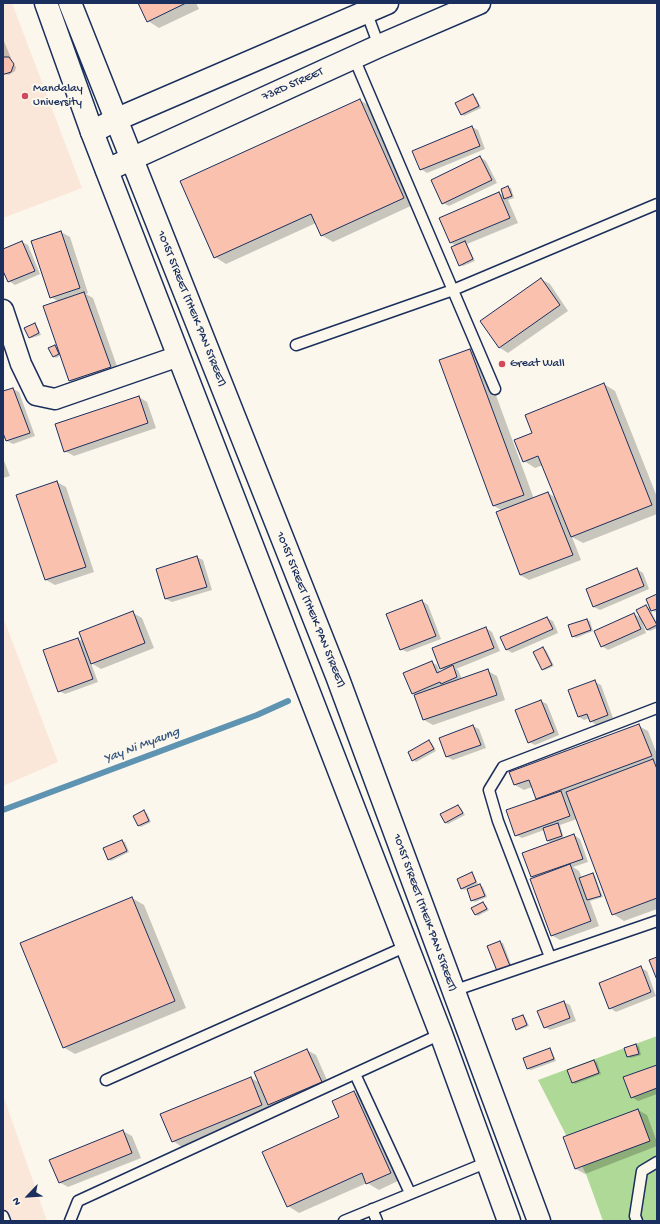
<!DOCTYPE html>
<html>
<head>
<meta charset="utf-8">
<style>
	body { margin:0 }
	#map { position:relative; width:660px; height:1224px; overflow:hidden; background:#fbf7ec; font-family:"Gochi Hand",sans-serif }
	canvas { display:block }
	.frame { position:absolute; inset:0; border:4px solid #1b2f5e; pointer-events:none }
	.north { position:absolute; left:8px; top:1176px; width:40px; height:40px; -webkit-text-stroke:3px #fbf7ec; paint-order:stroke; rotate:245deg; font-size:11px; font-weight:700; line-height:16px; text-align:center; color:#1b2f5e }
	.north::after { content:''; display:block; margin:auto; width:14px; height:18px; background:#1b2f5e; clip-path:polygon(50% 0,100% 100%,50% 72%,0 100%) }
</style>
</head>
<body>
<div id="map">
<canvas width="660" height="1224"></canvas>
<div class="frame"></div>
<div class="north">N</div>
</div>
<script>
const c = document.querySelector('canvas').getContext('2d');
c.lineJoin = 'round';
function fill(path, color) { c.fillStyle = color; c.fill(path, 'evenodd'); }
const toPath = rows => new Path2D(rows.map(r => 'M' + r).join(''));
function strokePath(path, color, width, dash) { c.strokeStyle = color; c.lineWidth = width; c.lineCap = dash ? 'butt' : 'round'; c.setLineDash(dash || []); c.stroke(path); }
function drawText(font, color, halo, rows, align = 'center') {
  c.font = font + ' "Gochi Hand",sans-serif'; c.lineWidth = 4; c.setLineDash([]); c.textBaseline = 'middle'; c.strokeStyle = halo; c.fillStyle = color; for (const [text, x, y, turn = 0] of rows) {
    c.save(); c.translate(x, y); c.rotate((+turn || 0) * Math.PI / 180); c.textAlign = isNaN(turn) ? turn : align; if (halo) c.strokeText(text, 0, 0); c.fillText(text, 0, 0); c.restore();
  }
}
const built = toPath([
	[3,3,12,3,82,188,3,218],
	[3,617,58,762,3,786],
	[3,1095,47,1221,3,1221]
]);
const green = toPath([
	[657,1036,657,1221,603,1221,586,1174,538,1080]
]);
const shadow = toPath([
	[139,3,196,3,199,9,159,28,148,21],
	[3,39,11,58,9,59,16,67,15,71,9,75,3,73],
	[473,96,476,97,481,108,464,116,462,114],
	[360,100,371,107,415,204,333,242,321,235,316,223,226,264,215,257],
	[472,127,478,130,485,149,427,173,421,169],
	[480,157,486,161,497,183,449,206,443,203],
	[508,187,511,188,514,198,508,200,518,223,467,244,475,261,463,266,460,265,457,246,451,243,499,193,504,196],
	[61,232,70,237,88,293,86,294,93,298,119,372,79,386,70,381,61,355,56,358,53,356,55,346,58,348,59,302,51,297],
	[22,242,28,245,40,274,15,285,9,281,3,268,3,250],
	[541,279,550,284,568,311,508,353,500,348],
	[35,325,37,326,41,335,32,338,29,337],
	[470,350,482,357,534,499,548,493,556,498,543,465,535,468,524,461,534,433,604,384,615,391,657,497,657,514,583,543,572,537,581,560,529,580,520,575,503,511,494,506,440,361],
	[13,389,19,392,35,436,13,444,7,441,3,430,3,392],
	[139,397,147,402,156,428,74,456,65,451],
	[3,458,10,476,3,478],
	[57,482,66,487,94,572,55,585,46,580,18,496],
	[197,557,203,560,212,590,172,602,166,599,157,569],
	[637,569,643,573,649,589,600,610,594,607],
	[657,595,657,611,655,612,650,609,657,623,657,628,650,631,647,630,646,606,651,609],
	[422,601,428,605,441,639,407,652,401,649],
	[133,613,142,618,154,648,101,669,91,663,98,682,65,694,59,691,78,639,84,642],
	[634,614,641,618,646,633,608,650,602,646],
	[547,618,553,621,558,633,512,653,506,649],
	[587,620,590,621,593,631,576,638,573,636],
	[486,628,492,632,500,651,456,669,458,670,462,679,488,671,497,676,505,700,433,725,424,720,415,695,412,693,431,662,437,665,440,672,444,670,441,668],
	[543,648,546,650,554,666,545,670,542,669],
	[595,682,601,685,613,718,596,725,591,721,589,718,584,720,579,717],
	[541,701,547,704,559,735,535,745,529,742],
	[473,726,479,729,486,748,453,760,447,757,440,738],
	[639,726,648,731,657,754,657,909,624,921,613,914,577,819,560,825,564,839,574,835,580,839,588,862,573,867,579,871,582,878,593,874,595,876,603,897,590,901,599,926,560,940,551,935,534,878,532,877,552,843,548,841,544,830,522,838,516,835,539,800,537,799,532,787,524,790,515,785,511,773],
	[429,741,432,743,436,751,416,762,413,760,409,753],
	[458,806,461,808,465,815,448,824,445,822],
	[144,812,147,813,151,822,141,827,138,825],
	[122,841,125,842,129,852,111,861,109,859],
	[472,874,474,875,478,884,473,886,473,888,480,885,483,887,487,897,475,902,472,900,468,888,464,890,461,888],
	[132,898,144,905,186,1008,75,1054,63,1047],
	[483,903,486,905,489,910,478,916,476,914],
	[500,942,503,943,512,967,500,972],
	[641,968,647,971,656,996,616,1012,610,1008],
	[564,1002,570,1005,576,1021,550,1030,545,1027],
	[523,1016,525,1017,529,1026,519,1030,517,1029],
	[636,1045,639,1046,641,1055,631,1058,628,1057,625,1048],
	[550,1049,552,1051,556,1061,531,1070,528,1069,524,1059],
	[307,1050,316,1055,330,1087,278,1110,268,1104,271,1110,182,1147,173,1141,251,1078,260,1083],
	[594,1061,597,1062,601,1074,575,1084,573,1082],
	[657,1066,657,1094,638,1101,632,1097],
	[354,1092,366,1098,402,1179,379,1190,367,1183,299,1213,288,1206,340,1118],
	[638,1110,647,1115,657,1142,657,1146,585,1174,576,1169],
	[123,1131,132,1136,141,1158,68,1187,59,1182]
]);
const stream = toPath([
	[3,810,257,715,288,701]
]);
const building = toPath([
	[138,3,186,3,147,22,138,3],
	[3,57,9,57,14,64,11,72,5,74,3,74,3,57],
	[473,94,479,106,461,115,455,103,473,94],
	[360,99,404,198,321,236,311,214,214,258,180,181,360,99],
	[472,126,480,146,420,170,412,151,472,126],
	[480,156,492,180,442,204,431,180,480,156],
	[508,186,512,196,504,199,501,189,508,186],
	[499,192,510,218,450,243,439,218,499,192],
	[61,231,80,288,50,298,31,241,61,231],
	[22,241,35,271,8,282,3,271,3,249,22,241],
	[465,241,473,259,459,266,451,247,465,241],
	[541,278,560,305,499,348,480,321,541,278],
	[84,292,111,367,69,381,43,306,84,292],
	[35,323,39,333,29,338,24,328,35,323],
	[55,345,59,354,53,357,48,348,55,345],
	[470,349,524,495,493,506,439,360,470,349],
	[604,383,652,505,571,537,538,456,523,462,514,440,532,433,525,415,604,383],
	[13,388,30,433,6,441,3,433,3,391,13,388],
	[139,396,148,423,64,452,55,424,139,396],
	[57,481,86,567,45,580,16,495,57,481],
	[548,492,573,555,520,575,496,512,548,492],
	[197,556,207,587,165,599,156,569,197,556],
	[637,568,644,586,593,607,586,589,637,568],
	[657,594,657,609,651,611,646,599,657,594],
	[422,600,436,636,400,650,386,614,422,600],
	[646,605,657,625,647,630,636,610,646,605],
	[133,611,145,643,91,664,79,632,133,611],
	[634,613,641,629,601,647,594,631,634,613],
	[547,617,553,629,506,650,500,637,547,617],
	[587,619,591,630,572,637,568,625,587,619],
	[486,627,494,648,440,669,432,648,486,627],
	[78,638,93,679,58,692,43,650,78,638],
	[543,647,552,665,542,670,533,652,543,647],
	[432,661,437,673,453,665,457,677,441,684,440,682,412,694,403,673,432,661],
	[488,669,497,695,423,720,414,695,488,669],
	[595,680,608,715,590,722,587,714,578,717,568,690,595,680],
	[541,700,554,732,528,743,515,710,541,700],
	[639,724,652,756,536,799,529,780,514,785,509,772,639,724],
	[473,725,481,745,446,757,439,738,473,725],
	[429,740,434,749,412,761,408,752,429,740],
	[653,759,657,769,657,898,612,915,566,792,653,759],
	[561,791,570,816,515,836,506,810,561,791],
	[458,805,463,813,445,823,440,814,458,805],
	[144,810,149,821,138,826,133,816,144,810],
	[558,823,562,836,547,841,543,828,558,823],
	[574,834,583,859,531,877,522,853,574,834],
	[122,840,127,851,108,860,103,848,122,840],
	[570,864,591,921,551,936,530,879,570,864],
	[472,872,476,882,461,889,457,879,472,872],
	[593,873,601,896,587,900,579,878,593,873],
	[480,884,485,896,471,901,467,889,480,884],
	[132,897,175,1001,63,1048,20,943,132,897],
	[483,902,487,909,475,915,471,908,483,902],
	[500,941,510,966,497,971,487,946,500,941],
	[657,957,657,980,649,960,657,957],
	[641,966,651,992,609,1009,599,983,641,966],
	[564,1001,570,1018,544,1028,537,1011,564,1001],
	[523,1015,527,1025,516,1030,512,1019,523,1015],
	[636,1044,639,1054,627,1057,624,1048,636,1044],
	[550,1048,554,1059,527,1069,523,1058,550,1048],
	[307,1049,322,1082,268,1105,254,1072,307,1049],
	[594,1060,599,1073,572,1083,567,1070,594,1060],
	[657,1065,657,1088,631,1098,623,1077,657,1065],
	[251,1077,262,1105,172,1142,160,1114,251,1077],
	[354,1091,391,1173,366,1184,362,1173,287,1207,262,1152,339,1117,332,1101,354,1091],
	[638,1109,650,1141,575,1169,563,1137,638,1109],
	[123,1130,132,1153,59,1183,49,1160,123,1130]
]);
const service = toPath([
	[366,11,379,46],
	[354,58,495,389],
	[296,345,453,290,657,204],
	[550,957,498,821,489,790,503,767,657,708],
	[453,991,657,921],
	[355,1074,410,1193],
	[106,1080,407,946],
	[372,1209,377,1221],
	[3,1216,5,1221],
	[70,1221,78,1201,441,1034],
	[344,1221,488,1162],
	[637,1221,635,1216,642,1171,657,1162]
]);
const minor = toPath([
	[3,310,21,364,36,395,55,399,179,356]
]);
const secondary = toPath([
	[92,132,115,120,387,3],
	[107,170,379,46,479,3]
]);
const primary = toPath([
	[46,3,92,132,441,1034,509,1221],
	[70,3,337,676,539,1221]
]);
const markers = [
	[25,96,4,"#d1495b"],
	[502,364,4,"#d1495b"]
];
const streetNames = [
	["73RD STREET",293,85,-24],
	["101ST STREET (THEIK PAN STREET)",191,309,68],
	["101ST STREET (THEIK PAN STREET)",310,610,68],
	["101ST STREET (THEIK PAN STREET)",424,913,70]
];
const poiNames = [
	["Mandalay",33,89],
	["University",33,103],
	["Great Wall",510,364]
];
const waterNames = [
	["Yay Ni Myaung",142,746,-21]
];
fill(built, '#fbe7d9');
fill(green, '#afd997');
fill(shadow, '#0003');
strokePath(stream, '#5e93b2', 6);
fill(building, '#fac2ae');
strokePath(building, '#1b2f5e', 1);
strokePath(service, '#1b2f5e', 13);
strokePath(minor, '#1b2f5e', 23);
strokePath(secondary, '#1b2f5e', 25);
strokePath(primary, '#1b2f5e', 25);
strokePath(service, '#fbf7ec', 10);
strokePath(minor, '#fbf7ec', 20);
strokePath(secondary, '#fbf7ec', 22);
strokePath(primary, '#fbf7ec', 22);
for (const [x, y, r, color] of markers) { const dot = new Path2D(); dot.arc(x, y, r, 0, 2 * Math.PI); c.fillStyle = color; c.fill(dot); strokePath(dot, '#fbf7ec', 1.5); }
drawText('12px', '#1b2f5e', '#fbf7ec', streetNames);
drawText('12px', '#1b2f5e', '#fbf7ec', poiNames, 'left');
drawText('italic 13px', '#375881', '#fbf7ec', waterNames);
</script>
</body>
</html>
